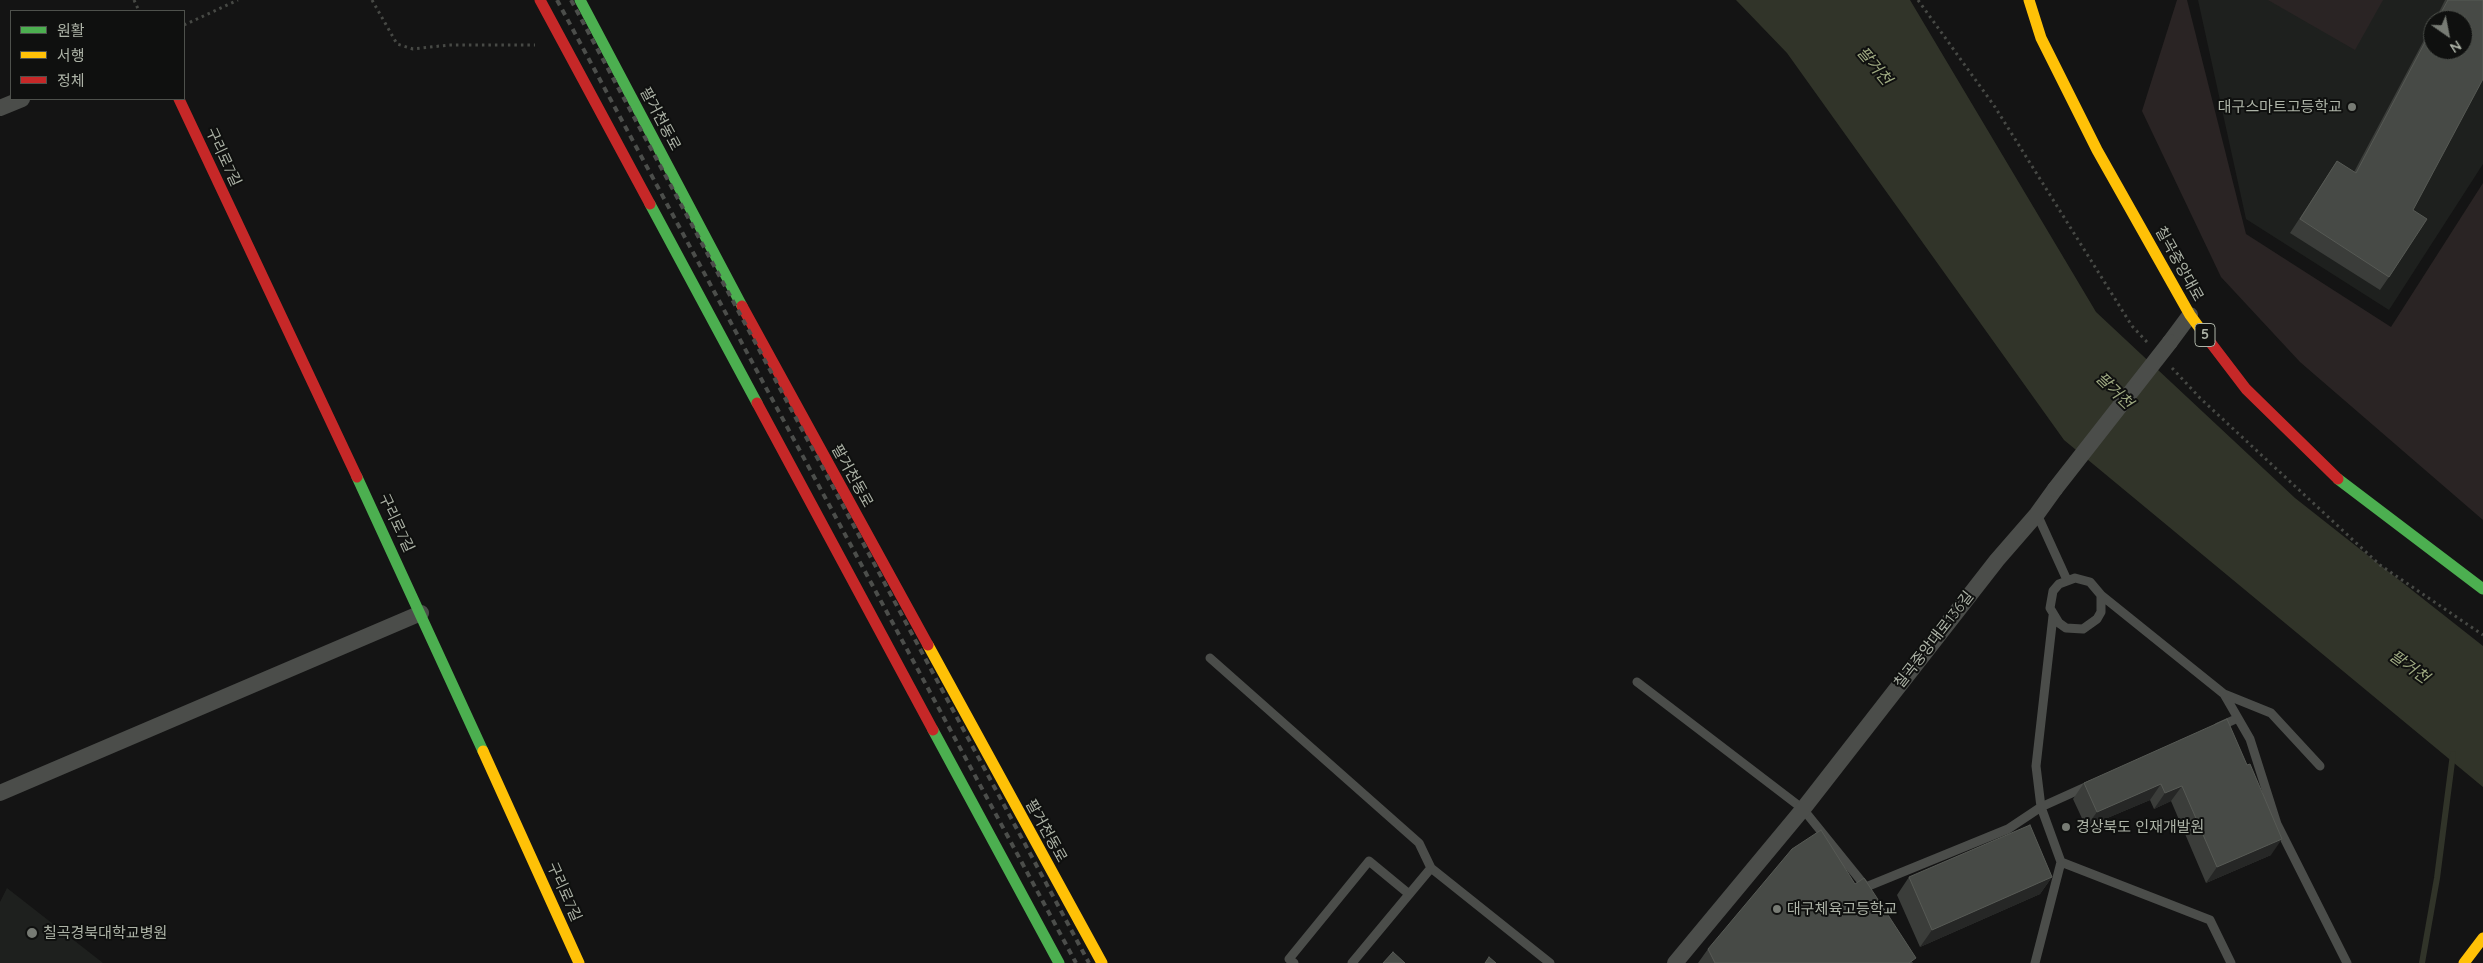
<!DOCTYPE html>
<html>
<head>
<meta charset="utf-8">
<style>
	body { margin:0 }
	#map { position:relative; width:2483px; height:963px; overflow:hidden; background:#141414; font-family:Quicksand,"Noto Sans KR",sans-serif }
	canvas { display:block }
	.legend { position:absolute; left:10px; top:10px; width:175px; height:90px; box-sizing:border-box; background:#0f100f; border:1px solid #4e514c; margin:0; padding:6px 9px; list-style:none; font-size:15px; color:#adb3a7 }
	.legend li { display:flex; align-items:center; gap:10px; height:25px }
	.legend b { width:25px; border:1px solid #4e514c }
	.north { position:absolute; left:2423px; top:10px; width:50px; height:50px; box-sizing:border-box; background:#0f100f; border:1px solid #4e514c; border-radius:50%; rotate:147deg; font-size:14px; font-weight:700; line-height:20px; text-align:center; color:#adb3a7 }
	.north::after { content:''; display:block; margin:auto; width:18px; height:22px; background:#777b74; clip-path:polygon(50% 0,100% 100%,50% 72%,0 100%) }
</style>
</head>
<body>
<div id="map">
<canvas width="2483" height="963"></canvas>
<ul class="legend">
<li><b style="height:6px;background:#4caf50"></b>원활</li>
<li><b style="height:6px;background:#ffc107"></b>서행</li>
<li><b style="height:6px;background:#c62828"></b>정체</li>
</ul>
<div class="north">N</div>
</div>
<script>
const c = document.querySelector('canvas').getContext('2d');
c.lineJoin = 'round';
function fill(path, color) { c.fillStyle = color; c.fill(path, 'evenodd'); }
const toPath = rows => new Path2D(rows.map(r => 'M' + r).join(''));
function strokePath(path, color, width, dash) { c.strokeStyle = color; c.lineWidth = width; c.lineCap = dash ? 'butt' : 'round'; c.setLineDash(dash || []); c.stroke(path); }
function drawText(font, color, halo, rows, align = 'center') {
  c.font = font + ' Quicksand,"Noto Sans KR",sans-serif'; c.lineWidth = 4; c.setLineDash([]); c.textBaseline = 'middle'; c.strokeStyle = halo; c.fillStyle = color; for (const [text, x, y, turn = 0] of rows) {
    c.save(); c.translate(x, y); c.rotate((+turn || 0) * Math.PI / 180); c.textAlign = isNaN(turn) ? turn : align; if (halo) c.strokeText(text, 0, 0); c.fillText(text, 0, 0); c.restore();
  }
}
const built = toPath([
	[2198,0,2483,0,2483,164,2389,310,2246,219],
	[2433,20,2463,20,2463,50,2433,50],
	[7,888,103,963,0,963,0,902]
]);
const green = toPath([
	[2177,0,2187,0,2246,234,2391,327,2483,183,2483,520,2300,362,2221,277,2142,111],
	[2268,0,2383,0,2355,50]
]);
const water = toPath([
	[1736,0,1910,0,2096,312,2295,498,2483,646,2483,787,2064,440,1787,53]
]);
const stream = toPath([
	[2422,963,2437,878,2453,754]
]);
const path = toPath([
	[134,0,139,11],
	[372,0,397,44,413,49,449,45,535,45],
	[1918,0,1995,107,2132,326,2147,342],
	[184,25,238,0],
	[2172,368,2200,398,2380,565,2483,635]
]);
const lane = toPath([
	[2037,514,2067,580],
	[2101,595,2101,612,2097,619,2083,629,2066,628,2059,623,2050,608,2053,591,2059,584,2075,578,2090,582,2101,595,2224,694,2271,713,2320,766],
	[1210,658,1419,843,1431,868],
	[1637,682,1803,809,1866,887,2008,829,2041,807,2092,784],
	[2224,694,2250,739,2277,824,2347,963],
	[2218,727,2238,718],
	[2061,862,2210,920,2231,963],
	[1294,963,1289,959,1369,861,1409,894],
	[1352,963,1431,868,1550,963],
	[2035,963,2061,862,2041,807,2036,766,2053,616]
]);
const street = toPath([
	[0,108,22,99],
	[2170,342,2190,315],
	[0,793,421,613],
	[1675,963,1803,809,1997,560,2037,514,2055,489]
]);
const fast = toPath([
	[580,0,742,306],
	[650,204,757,403],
	[357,477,483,751],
	[2338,479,2483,589],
	[933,730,1059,963]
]);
const slow = toPath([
	[2029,0,2041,38,2097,150,2190,315,2204,334],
	[928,645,1102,963],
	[483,751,579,963],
	[2464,963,2483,938]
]);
const jam = toPath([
	[540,0,650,204],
	[179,99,357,477],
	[742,306,928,645],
	[2204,334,2246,389,2338,479],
	[757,403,933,730]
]);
const rail = toPath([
	[557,0,1076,963],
	[571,0,1089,963]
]);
const streetBridge = toPath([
	[2055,489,2170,342]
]);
const wall = toPath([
	[2445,0,2483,0,2413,210,2389,277,2380,290,2290,233,2337,161,2354,172,2433,23,2433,50,2463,20,2435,20],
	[2247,765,2271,855,2206,883,2171,801,2154,809,2150,800,2086,827,2073,799,2084,783],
	[1909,877,2052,877,2040,894,1920,947,1897,895],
	[1855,884,1913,963,1698,963,1708,949]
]);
const shadedWall = toPath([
	[2161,784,2150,800,2086,827,2097,812],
	[2182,786,2171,801,2154,809,2165,793],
	[2282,839,2271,855,2206,883,2217,867],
	[2052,877,2040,894,1920,947,1932,930]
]);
const building = toPath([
	[2448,0,2483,0,2483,79,2413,210,2427,219,2389,277,2300,219,2337,161,2356,173,2433,27,2433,50,2463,50,2463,20,2437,20,2448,0],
	[2227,719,2247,765,2250,764,2282,839,2217,867,2182,786,2165,793,2161,784,2097,812,2084,783,2227,719],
	[2030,825,2052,877,1932,930,1909,877,2030,825],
	[1821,830,1855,884,1864,878,1916,958,1909,963,1715,963,1708,949,1792,849,1821,830],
	[1393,952,1405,963,1383,963,1393,952],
	[1489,957,1496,963,1485,963,1489,957]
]);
const markers = [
	[2352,107,5,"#777b74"],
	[2066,827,5,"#777b74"],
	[1777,909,5,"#777b74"],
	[32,933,6,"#777b74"]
];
const shields = [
	[2205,335,20]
];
const shieldNames = [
	["5",2205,335]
];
const poiNames = [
	["대구스마트고등학교",2342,107,"right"],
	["경상북도 인재개발원",2076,827],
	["대구체육고등학교",1787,909],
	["칠곡경북대학교병원",43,933]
];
const streetNames = [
	["팔거천동로",660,119,62],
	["구리로7길",223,157,65],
	["칠곡중앙대로",2179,264,61],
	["팔거천동로",852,476,61],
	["구리로7길",396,523,65],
	["칠곡중앙대로136길",1934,640,-52],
	["팔거천동로",1046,831,61],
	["구리로7길",564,892,66]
];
const waterNames = [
	["팔거천",1874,66,50],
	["팔거천",2114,391,44],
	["팔거천",2409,667,36]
];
fill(built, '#1e201e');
fill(green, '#2a2424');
fill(water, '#313429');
strokePath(stream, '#313429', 6);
strokePath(path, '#474945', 3, [2.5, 4]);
strokePath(lane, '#4b4d4a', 9);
strokePath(street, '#4b4d4a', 16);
strokePath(fast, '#4caf50', 11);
strokePath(slow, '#ffc107', 11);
strokePath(jam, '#c62828', 11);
strokePath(rail, '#4c4e4b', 4, [6, 5]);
strokePath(streetBridge, '#4b4d4a', 16);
fill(wall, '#3b3d3a');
fill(shadedWall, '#262726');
fill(building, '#474a46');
strokePath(building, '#575a55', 1);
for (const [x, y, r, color] of markers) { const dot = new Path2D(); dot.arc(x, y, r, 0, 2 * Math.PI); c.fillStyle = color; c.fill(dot); strokePath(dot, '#0f100f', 2); }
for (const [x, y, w] of shields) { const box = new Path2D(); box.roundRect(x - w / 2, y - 11.5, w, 23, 4); c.fillStyle = '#0f100f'; c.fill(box); strokePath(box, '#adb3a7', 1); }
drawText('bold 14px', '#adb3a7', null, shieldNames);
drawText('15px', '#adb3a7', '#0f100f', poiNames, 'left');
drawText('15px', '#adb3a7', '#0f100f', streetNames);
drawText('italic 16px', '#9faa82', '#0f100f', waterNames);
</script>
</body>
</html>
